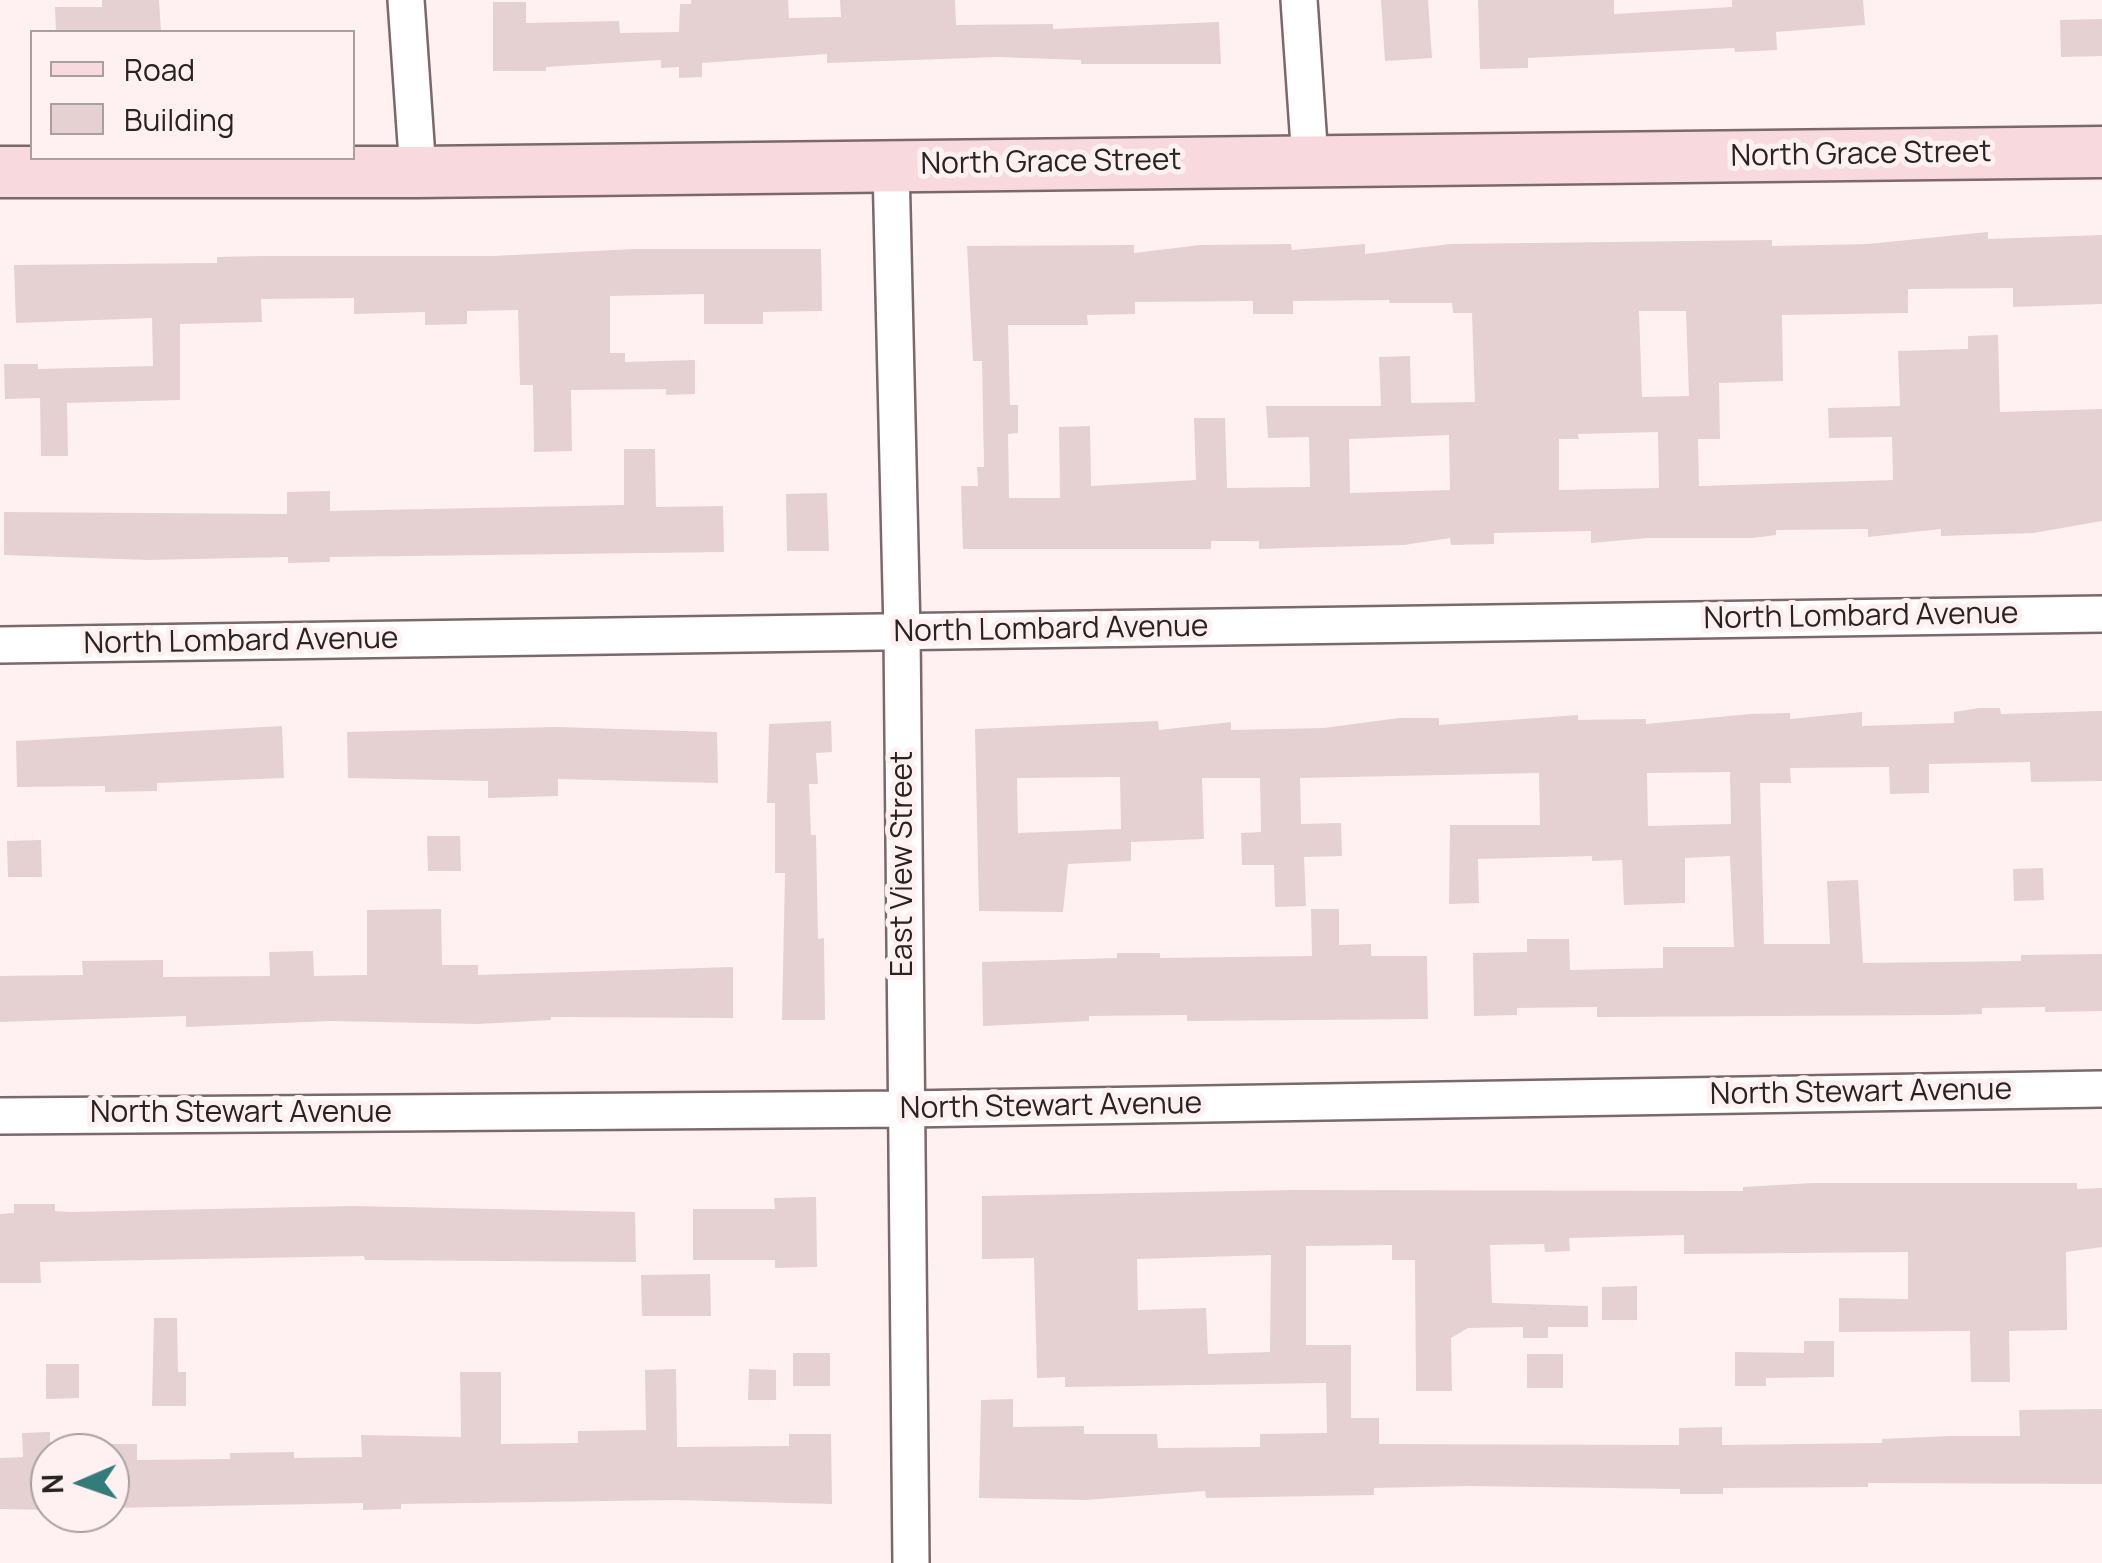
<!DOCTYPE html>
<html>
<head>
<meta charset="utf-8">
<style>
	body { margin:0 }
	#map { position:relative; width:2102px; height:1563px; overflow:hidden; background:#fff1f2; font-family:Manrope,sans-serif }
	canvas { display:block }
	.legend { position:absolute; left:30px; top:30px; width:325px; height:130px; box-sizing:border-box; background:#fff1f2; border:2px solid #aa9f9f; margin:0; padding:12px 18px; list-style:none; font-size:30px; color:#2a2323 }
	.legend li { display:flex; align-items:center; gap:20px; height:50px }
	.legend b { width:50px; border:2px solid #aa9f9f }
	.north { position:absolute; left:30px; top:1433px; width:100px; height:100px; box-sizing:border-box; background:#fff1f2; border:2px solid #aa9f9f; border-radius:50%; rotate:268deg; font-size:28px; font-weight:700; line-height:40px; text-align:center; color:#2a2323 }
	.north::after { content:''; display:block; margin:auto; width:35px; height:45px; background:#337c79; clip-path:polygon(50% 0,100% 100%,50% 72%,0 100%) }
</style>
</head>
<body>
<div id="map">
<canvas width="2102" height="1563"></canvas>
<ul class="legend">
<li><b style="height:12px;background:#f8dade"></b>Road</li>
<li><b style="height:28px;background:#e5d0d2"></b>Building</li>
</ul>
<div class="north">N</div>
</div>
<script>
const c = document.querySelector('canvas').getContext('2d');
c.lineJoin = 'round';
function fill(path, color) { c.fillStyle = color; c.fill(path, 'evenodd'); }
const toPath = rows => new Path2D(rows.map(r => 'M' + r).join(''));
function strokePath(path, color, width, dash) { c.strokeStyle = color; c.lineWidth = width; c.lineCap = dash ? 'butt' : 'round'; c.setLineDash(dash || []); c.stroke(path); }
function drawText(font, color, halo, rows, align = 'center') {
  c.font = font + ' Manrope,sans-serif'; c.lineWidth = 10; c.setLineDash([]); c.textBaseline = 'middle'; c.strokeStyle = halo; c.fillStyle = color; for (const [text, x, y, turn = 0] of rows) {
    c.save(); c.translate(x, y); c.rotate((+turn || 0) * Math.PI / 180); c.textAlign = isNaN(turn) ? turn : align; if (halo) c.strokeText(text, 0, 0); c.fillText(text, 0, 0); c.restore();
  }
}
const building = toPath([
	[102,0,159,0,161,32,56,32,55,7,102,7],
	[691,0,788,0,789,18,841,17,840,0,955,0,956,25,1053,24,1053,29,1219,22,1221,64,1081,64,1081,60,999,57,827,63,827,54,702,63,702,77,679,78,679,67,661,68,661,60,546,67,546,71,493,71,493,2,526,2,526,23,619,21,620,33,679,32,680,4,691,4],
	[1381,0,1428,0,1432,58,1385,61],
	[1478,0,1614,0,1614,14,1732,7,1732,0,1863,0,1865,25,1776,32,1777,50,1735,52,1734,48,1528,58,1528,68,1480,69],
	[2102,19,2102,56,2061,57,2060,20],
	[1988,232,1988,239,2102,235,2102,304,2013,307,2013,288,1908,289,1908,313,1782,315,1783,381,1719,383,1720,439,1698,439,1699,486,1893,480,1892,437,1829,438,1828,408,1900,406,1898,351,1968,349,1968,336,1998,335,2000,412,2102,409,2102,521,2033,533,1941,536,1941,529,1868,537,1868,529,1776,530,1776,535,1753,538,1648,538,1591,543,1591,531,1494,533,1494,544,1451,545,1450,538,1404,545,1288,548,1259,549,1259,541,1211,541,1211,549,963,549,961,486,978,486,977,467,984,467,982,361,973,361,967,246,1134,245,1134,253,1200,245,1291,244,1292,250,1365,244,1365,254,1451,244,1772,240,1772,246,1868,244],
	[1389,300,1390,303,1452,303,1453,313,1472,313,1475,402,1411,403,1410,356,1379,357,1381,406,1266,406,1268,438,1309,437,1310,487,1227,488,1225,418,1194,418,1196,480,1091,486,1090,426,1059,427,1060,498,1009,498,1008,434,1018,433,1018,405,1010,405,1008,325,1088,325,1087,315,1135,314,1135,302,1253,301,1253,314,1293,314,1293,301],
	[1639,311,1686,311,1689,396,1642,397],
	[1658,432,1659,488,1559,490,1559,439,1579,439,1578,434],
	[1449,435,1450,490,1350,493,1349,439],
	[634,249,821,249,822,311,763,312,763,324,704,324,704,294,610,296,610,353,625,353,625,362,695,360,695,394,666,395,666,389,571,390,572,451,534,452,533,385,520,385,518,310,467,311,467,324,425,325,425,312,354,314,354,298,261,299,262,322,180,324,180,400,67,403,68,456,41,456,40,398,5,399,4,364,38,364,38,369,153,366,152,318,16,323,14,265,217,263,217,257,261,256,494,256],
	[624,449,655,449,656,507,723,506,724,552,330,557,330,562,288,563,288,557,148,560,4,555,4,512,287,514,287,492,330,491,330,511,624,505],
	[827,493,829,551,787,551,786,494],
	[1979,708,2000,708,2001,714,2102,711,2102,781,2031,782,2030,762,1929,764,1929,793,1890,794,1889,767,1790,768,1791,783,1760,783,1764,944,1830,944,1827,881,1858,880,1863,963,2021,961,2021,955,2102,954,2102,1011,2045,1012,2045,1007,1982,1008,1982,1014,1951,1015,1597,1017,1597,1007,1517,1008,1517,1015,1474,1016,1473,953,1527,952,1527,939,1569,939,1570,970,1663,968,1663,947,1734,947,1730,856,1685,858,1685,903,1624,905,1622,860,1592,861,1592,856,1478,859,1479,903,1449,904,1450,825,1540,825,1539,773,1300,778,1301,824,1341,823,1342,856,1304,857,1306,906,1275,907,1274,865,1242,865,1241,833,1261,832,1260,778,1202,778,1204,839,1131,842,1131,861,1068,864,1063,912,979,911,975,729,1158,721,1159,730,1231,722,1231,730,1324,728,1399,718,1439,718,1439,725,1578,715,1578,720,1646,719,1646,724,1750,714,1790,713,1790,719,1862,712,1862,726,1954,723,1954,712],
	[1730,772,1731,824,1648,826,1647,773],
	[1120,777,1121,829,1018,833,1017,778],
	[831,721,832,752,816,753,818,784,809,784,811,835,816,835,818,939,824,938,825,1020,782,1020,785,873,775,873,775,803,767,803,769,724],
	[282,726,284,778,157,783,157,791,105,792,105,786,17,787,16,741],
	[556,727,717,732,718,783,558,779,558,796,488,798,488,781,348,778,347,732],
	[427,836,460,836,461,871,428,871],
	[41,840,42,877,8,877,7,841],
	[2043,868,2044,900,2014,901,2013,869],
	[441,909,442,965,478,965,478,975,733,967,733,1018,551,1017,551,1020,479,1024,331,1021,186,1027,186,1016,0,1022,0,976,83,975,82,961,163,960,163,977,270,976,269,952,313,951,314,976,367,975,367,910],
	[1311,909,1339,909,1339,945,1371,944,1371,956,1427,956,1428,1019,1187,1021,1187,1015,1089,1016,1089,1021,983,1026,982,962,1117,958,1117,953,1160,953,1160,958,1312,956],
	[1813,1183,2077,1183,2077,1189,2102,1188,2102,1247,2066,1252,2067,1330,2009,1331,2010,1382,1971,1382,1970,1331,1839,1332,1839,1298,1908,1299,1908,1252,1684,1254,1684,1235,1569,1238,1570,1251,1545,1252,1544,1244,1490,1245,1492,1303,1588,1306,1588,1327,1548,1327,1548,1338,1523,1338,1523,1327,1468,1328,1451,1338,1452,1391,1416,1391,1415,1260,1392,1260,1392,1245,1306,1246,1306,1345,1351,1345,1351,1418,1379,1418,1379,1444,1679,1445,1679,1428,1722,1427,1722,1445,1882,1443,1882,1439,1951,1436,2020,1436,2019,1410,2102,1409,2102,1484,1868,1483,1868,1487,1723,1488,1723,1494,1680,1494,1680,1489,1468,1486,1374,1488,1374,1495,1206,1498,1205,1491,1085,1500,979,1498,981,1400,1013,1399,1013,1427,1084,1426,1084,1434,1157,1434,1158,1448,1260,1447,1260,1434,1327,1433,1326,1383,1065,1387,1065,1377,1037,1378,1034,1258,982,1259,982,1196,1294,1190,1743,1191,1743,1187],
	[1271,1255,1270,1352,1208,1354,1206,1308,1138,1310,1137,1259],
	[816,1197,817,1267,775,1268,775,1260,693,1260,693,1209,775,1209,774,1198],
	[14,1204,55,1204,55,1211,71,1212,353,1206,635,1212,636,1262,365,1260,364,1256,40,1262,41,1283,0,1283,0,1214,14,1213],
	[710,1274,711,1316,642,1316,641,1275],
	[1637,1286,1637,1320,1602,1320,1602,1287],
	[154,1318,177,1318,178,1372,186,1372,186,1406,152,1406],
	[1804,1341,1834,1341,1834,1377,1766,1378,1766,1386,1735,1386,1735,1352,1804,1353],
	[793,1353,830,1353,830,1386,793,1386],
	[1527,1354,1563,1354,1563,1388,1527,1388],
	[46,1364,79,1364,79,1398,46,1399],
	[676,1369,677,1447,789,1446,789,1434,831,1434,832,1504,674,1500,401,1504,401,1509,363,1510,363,1503,110,1508,110,1444,137,1444,137,1460,230,1459,230,1453,294,1452,294,1458,362,1457,361,1435,461,1437,460,1372,501,1372,501,1444,578,1443,578,1431,646,1430,645,1370],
	[749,1369,776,1370,776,1400,748,1400],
	[50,1432,50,1510,0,1509,0,1458,23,1457,22,1433]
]);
const street = toPath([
	[406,0,418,172],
	[1299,0,1310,160],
	[891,166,902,632,911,1563],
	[0,645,2102,614],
	[0,1116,906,1109,2102,1089]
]);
const secondary = toPath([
	[0,172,418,172,2102,152]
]);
const streetNames = [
	["North Grace Street",1861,155,-1],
	["North Grace Street",1051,163,-1],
	["North Lombard Avenue",1861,617,-1],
	["North Lombard Avenue",1051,630,-1],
	["North Lombard Avenue",241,642,-1],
	["East View Street",904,864,-90],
	["North Stewart Avenue",1861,1093,-1],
	["North Stewart Avenue",1051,1107,-1],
	["North Stewart Avenue",241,1114]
];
fill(building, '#e5d0d2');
strokePath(street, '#7b686a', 40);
strokePath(secondary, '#7b686a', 55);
strokePath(street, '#fff', 35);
strokePath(secondary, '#f8dade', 50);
drawText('30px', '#2a2323', '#fff1f2', streetNames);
</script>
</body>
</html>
